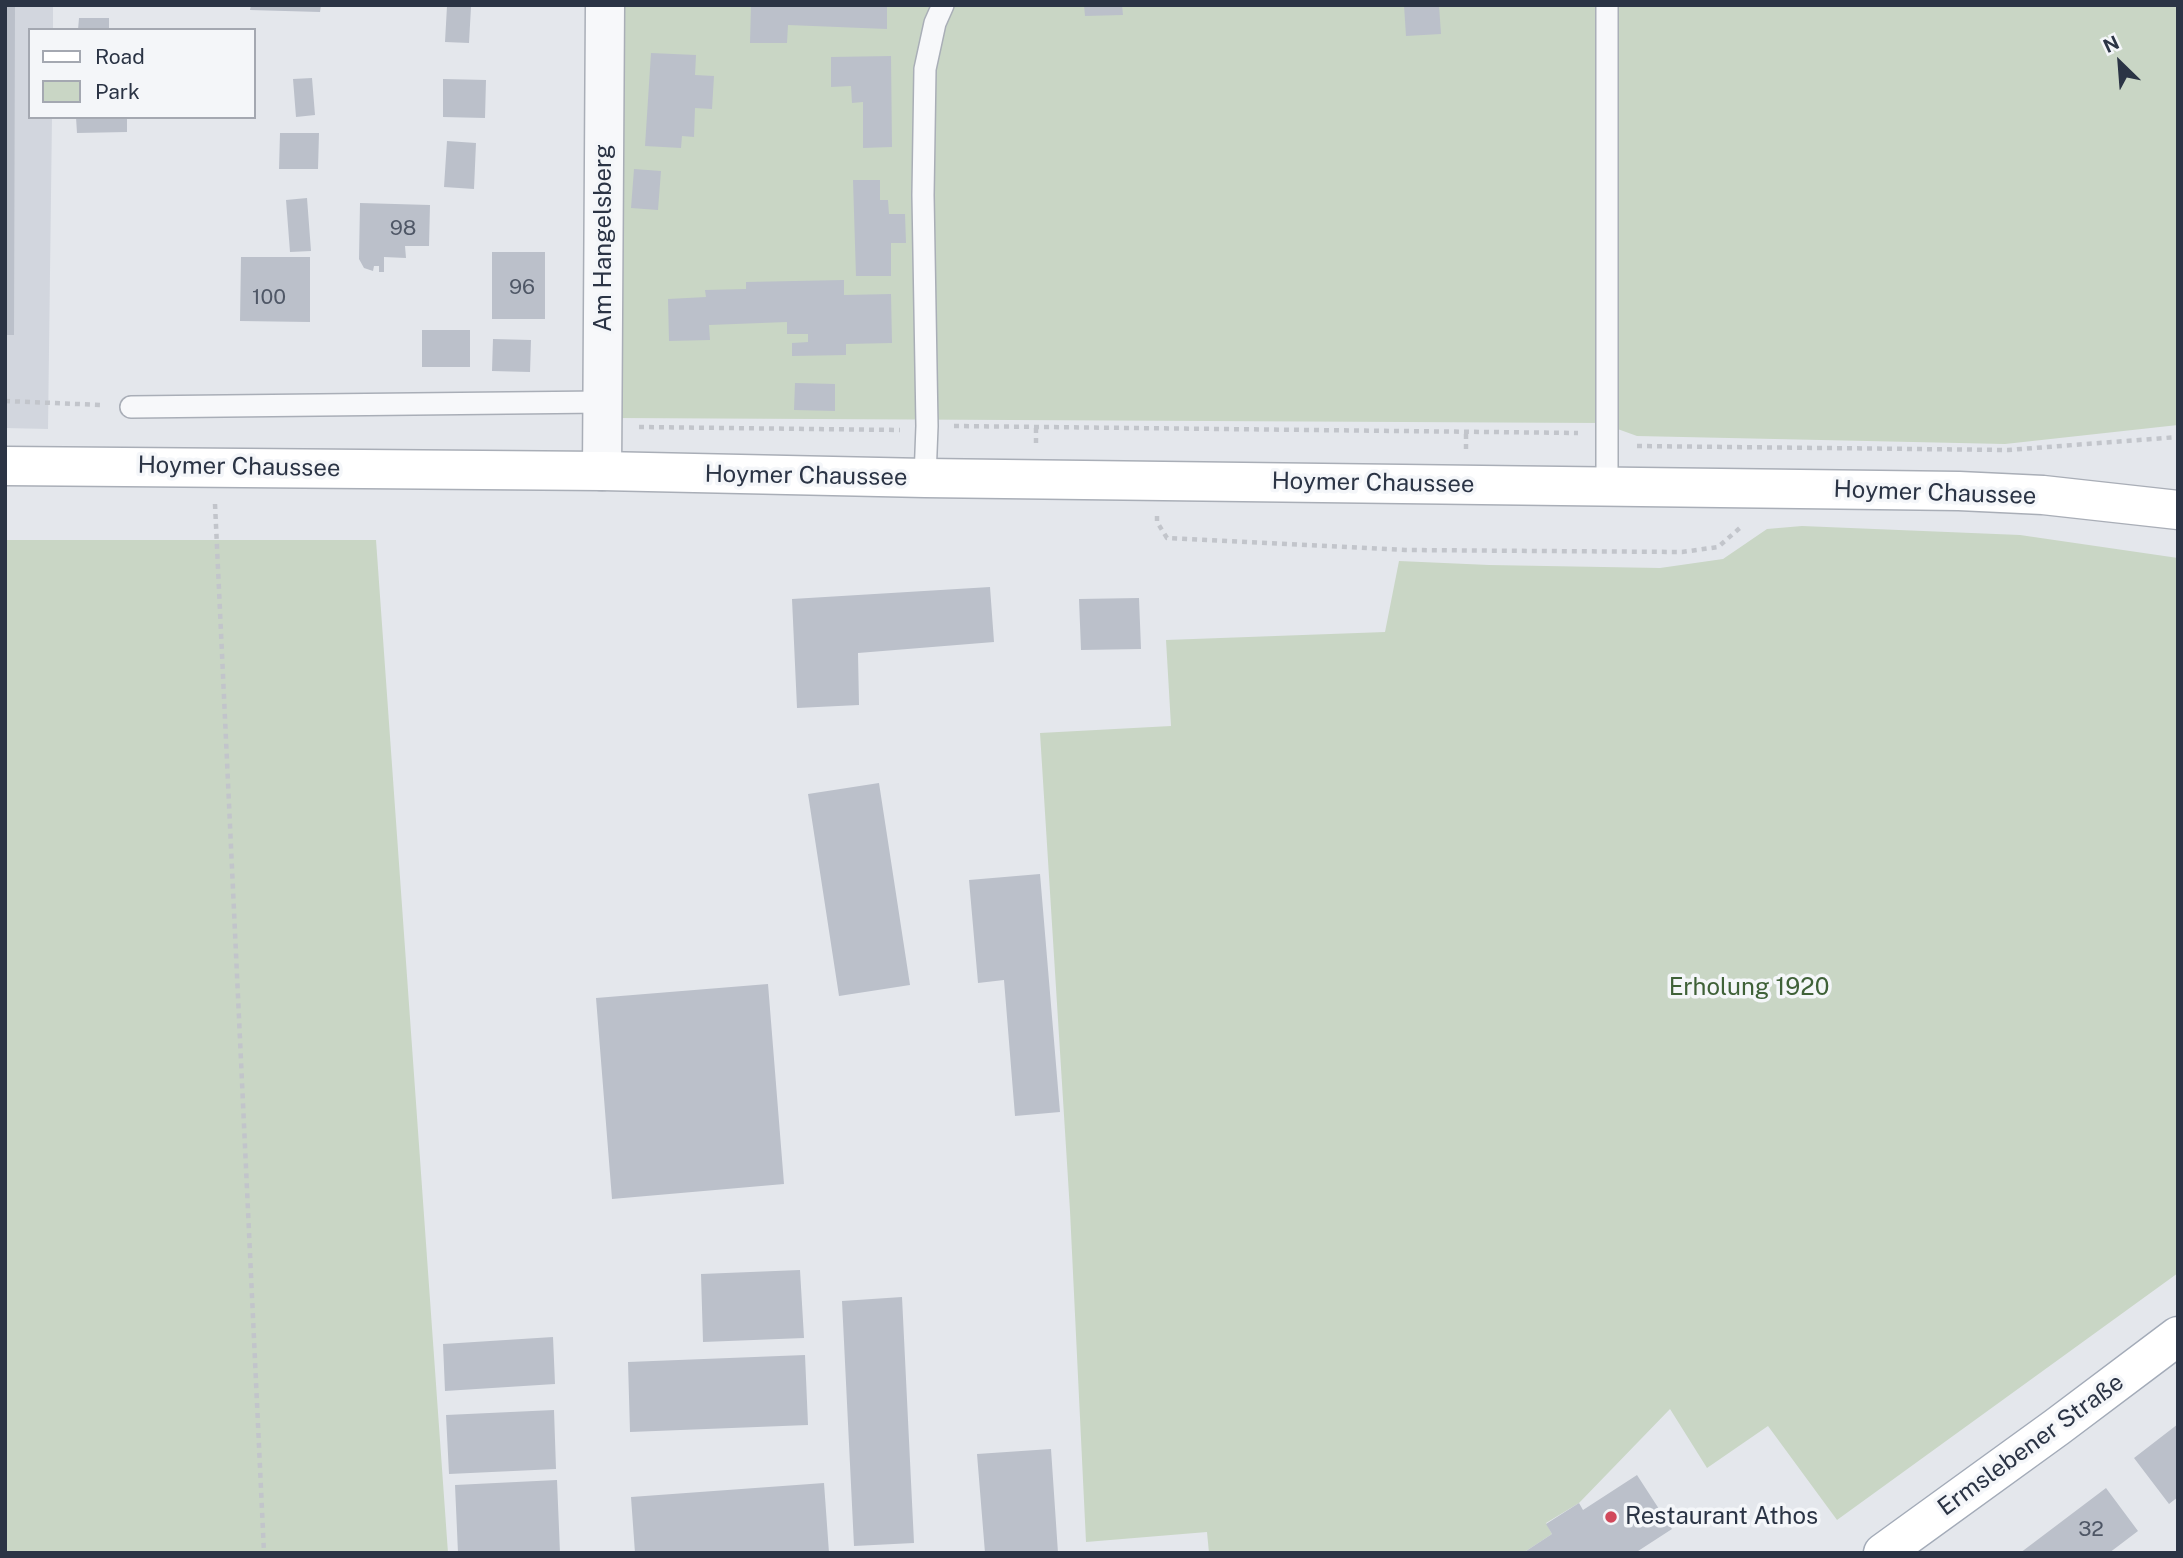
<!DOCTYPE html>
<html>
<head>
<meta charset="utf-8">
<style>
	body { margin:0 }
	#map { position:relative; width:2183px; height:1558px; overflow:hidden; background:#e4e7ec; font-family:"Public Sans",sans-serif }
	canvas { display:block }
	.frame { position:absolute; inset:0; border:7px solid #2b3445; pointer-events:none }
	.legend { position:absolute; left:28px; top:28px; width:228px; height:91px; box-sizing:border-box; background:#f4f6f9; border:2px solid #a4a8b1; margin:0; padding:9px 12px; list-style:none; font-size:21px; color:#2b3445 }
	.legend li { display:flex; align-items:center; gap:14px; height:35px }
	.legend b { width:35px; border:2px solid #a4a8b1 }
	.north { position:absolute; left:2085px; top:28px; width:70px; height:70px; -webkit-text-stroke:5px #f4f6f9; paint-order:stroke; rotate:335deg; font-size:19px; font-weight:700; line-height:28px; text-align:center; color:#2b3445 }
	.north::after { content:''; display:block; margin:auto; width:24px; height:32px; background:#2b3445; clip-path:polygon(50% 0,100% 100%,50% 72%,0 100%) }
</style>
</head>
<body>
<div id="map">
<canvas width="2183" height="1558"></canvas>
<div class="frame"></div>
<ul class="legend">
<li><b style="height:9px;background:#fff"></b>Road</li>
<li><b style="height:19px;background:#c9d6c5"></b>Park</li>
</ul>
<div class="north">N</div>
</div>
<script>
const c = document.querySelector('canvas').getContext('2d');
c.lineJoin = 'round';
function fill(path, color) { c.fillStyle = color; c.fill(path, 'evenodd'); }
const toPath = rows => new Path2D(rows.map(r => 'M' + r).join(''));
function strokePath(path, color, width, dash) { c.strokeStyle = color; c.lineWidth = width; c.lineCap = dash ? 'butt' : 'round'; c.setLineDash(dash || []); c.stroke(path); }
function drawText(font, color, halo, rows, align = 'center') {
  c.font = font + ' "Public Sans",sans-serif'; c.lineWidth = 7; c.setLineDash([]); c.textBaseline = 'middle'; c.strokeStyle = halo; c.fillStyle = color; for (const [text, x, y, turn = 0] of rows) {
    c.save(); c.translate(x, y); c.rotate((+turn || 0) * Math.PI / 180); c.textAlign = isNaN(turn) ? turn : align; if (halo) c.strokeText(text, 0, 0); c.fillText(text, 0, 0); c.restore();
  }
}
const built = toPath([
	[5,5,53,5,53,30,30,30,30,117,52,117,48,429,5,428]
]);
const green = toPath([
	[622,5,2178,5,2178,425,2005,444,1637,436,1601,423,617,418],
	[1802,526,2020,535,2178,558,2178,1273,1837,1520,1768,1426,1707,1468,1670,1409,1579,1503,1546,1523,1552,1534,1523,1553,1209,1553,1207,1532,1086,1542,1070,1211,1040,733,1171,726,1166,640,1385,632,1399,561,1489,565,1660,568,1723,559,1767,529],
	[5,540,376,540,448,1553,5,1553]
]);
const building = toPath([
	[5,5,15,5,14,335,5,335],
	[251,5,321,5,320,12,250,10],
	[751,5,887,5,887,29,788,25,787,43,750,43],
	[1084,5,1122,5,1123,15,1085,16],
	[1404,5,1439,5,1441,34,1406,36],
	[447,6,471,7,469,43,445,42],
	[79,18,109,18,109,30,78,30],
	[651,53,696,55,695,75,714,76,712,109,695,108,694,137,682,136,681,148,645,146],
	[891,56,892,147,863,148,863,102,852,103,851,86,831,87,831,57],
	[312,78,315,115,296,117,293,79],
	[443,79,486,80,485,118,443,117],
	[76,117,127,117,127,132,77,133],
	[280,133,319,133,318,169,279,169],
	[447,141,476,143,474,189,444,187],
	[634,169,661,171,658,210,631,208],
	[853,180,880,180,880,200,888,200,889,214,905,214,906,243,891,243,891,276,856,276],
	[307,198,311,251,290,252,286,200],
	[360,203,430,205,429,246,405,246,406,258,384,257,384,272,379,272,379,266,374,266,373,271,364,268,359,259],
	[492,252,545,252,545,319,492,319],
	[241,257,310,257,310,322,240,321],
	[844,280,844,295,891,294,892,343,846,344,846,355,792,356,792,343,808,342,808,334,787,334,787,322,709,325,710,340,669,341,668,299,706,297,705,290,746,289,746,282],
	[422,330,470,330,470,367,422,367],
	[493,339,531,340,530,372,492,371],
	[795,383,835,384,835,411,794,410],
	[990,587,994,642,858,653,859,705,797,708,792,599],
	[1139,598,1141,649,1081,650,1079,599],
	[879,783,910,985,839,996,808,794],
	[1040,874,1060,1112,1015,1116,1004,980,978,983,969,880],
	[768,984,784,1184,612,1199,596,998],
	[800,1270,804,1338,703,1342,701,1274],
	[902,1297,914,1543,854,1546,842,1301],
	[553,1337,555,1384,445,1391,443,1344],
	[805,1355,808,1425,630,1432,628,1362],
	[554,1410,556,1469,449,1474,446,1415],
	[2178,1424,2178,1497,2169,1504,2134,1458],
	[1051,1449,1058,1553,985,1553,977,1454],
	[1637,1475,1672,1529,1635,1553,1523,1553,1552,1534,1546,1524,1579,1503,1583,1510],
	[557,1480,560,1553,458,1553,455,1485],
	[824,1483,829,1553,635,1553,631,1497],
	[2106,1488,2138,1531,2109,1553,2020,1553]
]);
const path = toPath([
	[5,401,102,405],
	[954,426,1578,433],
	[639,427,900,430],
	[1036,443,1036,426],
	[1637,446,2008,450,2178,437],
	[1466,449,1466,432],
	[215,504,264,1553],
	[1157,516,1157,522,1167,538,1405,550,1682,552,1718,547,1741,527]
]);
const lane = toPath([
	[1607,5,1607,486],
	[131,407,602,402],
	[925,478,927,426,923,195,925,69,935,23,943,5]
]);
const street = toPath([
	[602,471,605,5]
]);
const secondary = toPath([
	[5,466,602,471,925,478,1959,491,2043,495,2178,510]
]);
const primary = toPath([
	[1883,1553,2057,1427,2178,1336]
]);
const markers = [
	[1611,1517,7,"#d1495b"]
];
const numberNames = [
	["98",403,229],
	["96",522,288],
	["100",269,298],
	["32",2091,1530]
];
const streetNames = [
	["Am Hangelsberg",604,238,-90],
	["Hoymer Chaussee",239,467,1],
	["Hoymer Chaussee",806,476,1],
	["Hoymer Chaussee",1373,483,1],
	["Hoymer Chaussee",1935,493,2],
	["Ermslebener Straße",2031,1445,-36]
];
const parkNames = [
	["Erholung 1920",1749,988]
];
const poiNames = [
	["Restaurant Athos",1625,1517]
];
fill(built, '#d2d6de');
fill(green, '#c9d6c5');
fill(building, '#bbc0ca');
strokePath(lane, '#a9aeb7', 24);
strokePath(street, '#a9aeb7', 41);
strokePath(secondary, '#a9aeb7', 41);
strokePath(primary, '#a3abb8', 41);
strokePath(path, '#c2c5cb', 4.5, [5, 5]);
strokePath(lane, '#f7f8fa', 21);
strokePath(street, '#f7f8fa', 38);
strokePath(secondary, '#fff', 38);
strokePath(primary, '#fff', 38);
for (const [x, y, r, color] of markers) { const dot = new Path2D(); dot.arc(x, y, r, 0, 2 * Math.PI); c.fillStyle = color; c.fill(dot); strokePath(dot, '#f4f6f9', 2.5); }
drawText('21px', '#4f5766', null, numberNames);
drawText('24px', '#2b3445', '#f4f6f9', streetNames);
drawText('24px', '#3f6138', '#f4f6f9', parkNames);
drawText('24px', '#2b3445', '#f4f6f9', poiNames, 'left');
</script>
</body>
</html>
